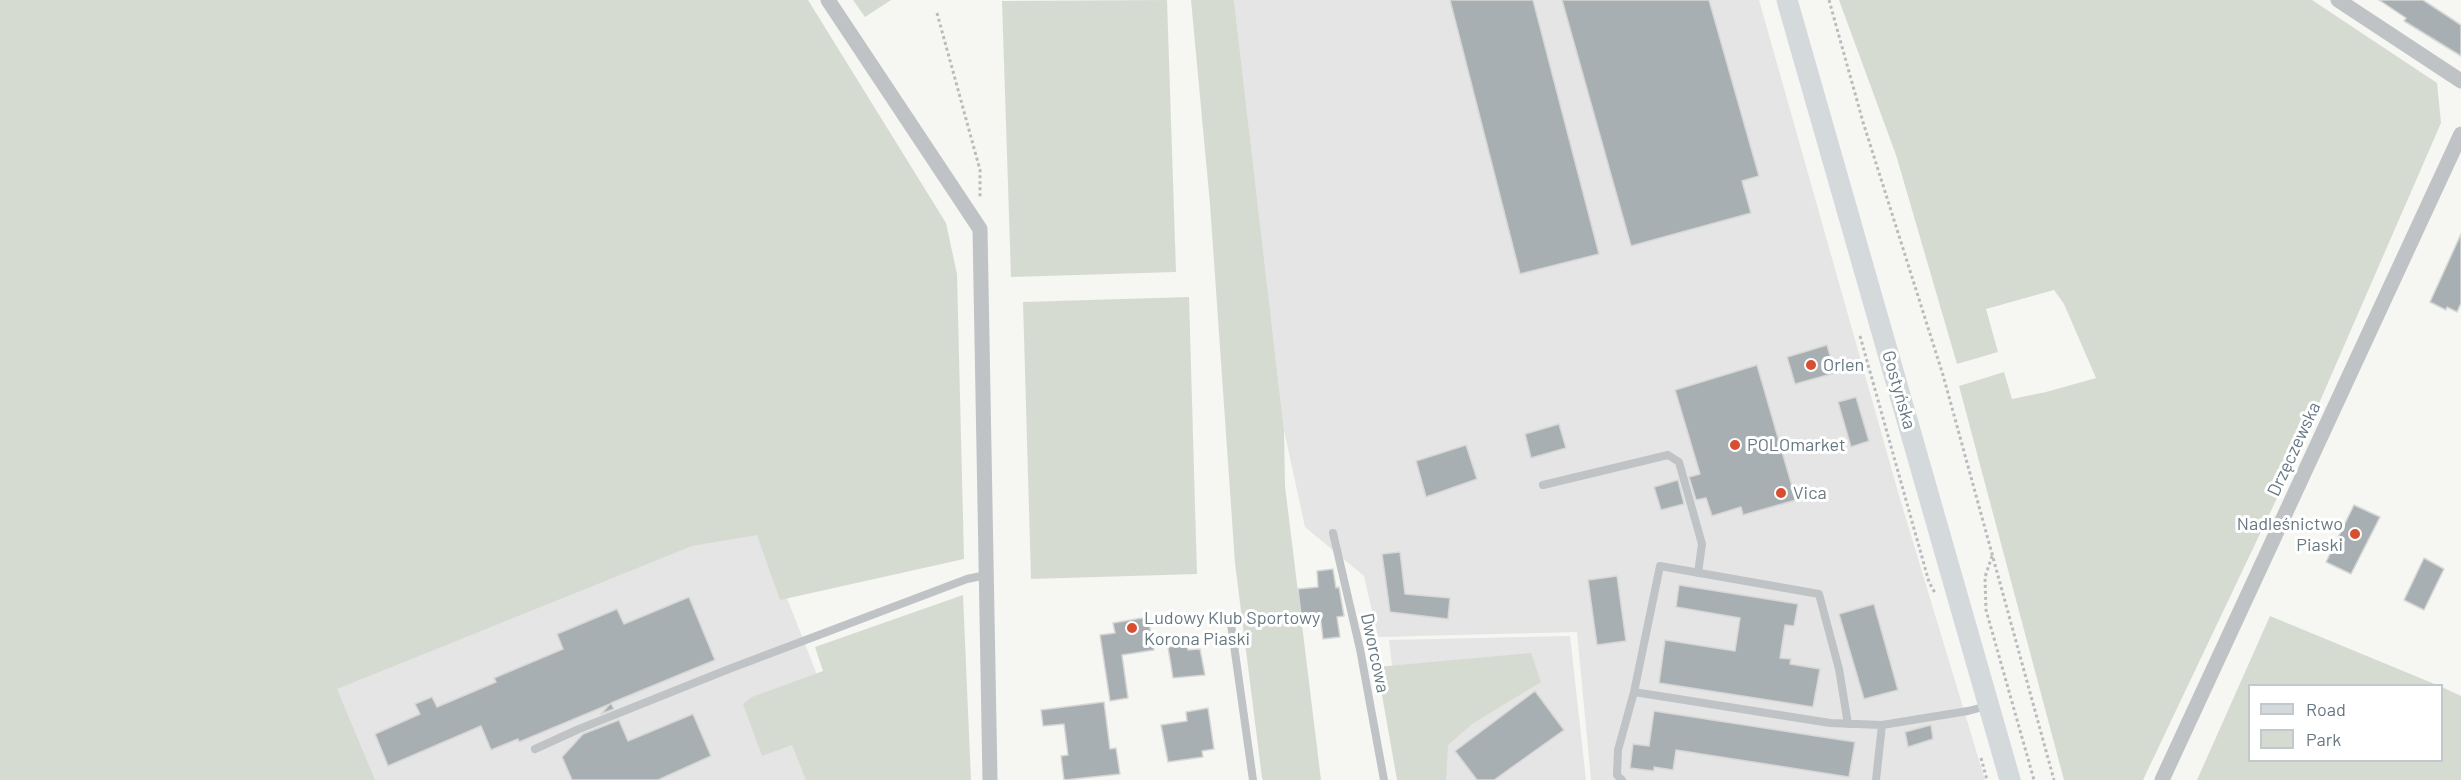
<!DOCTYPE html>
<html>
<head>
<meta charset="utf-8">
<style>
	body { margin:0 }
	#map { position:relative; width:2461px; height:780px; overflow:hidden; background:#f6f6f3; font-family:Barlow,sans-serif }
	canvas { display:block }
	.legend { position:absolute; left:2248px; top:684px; width:195px; height:78px; box-sizing:border-box; background:#fff; border:2px solid #c2c9cd; margin:0; padding:8px 10px; list-style:none; font-size:18px; color:#677882 }
	.legend li { display:flex; align-items:center; gap:12px; height:30px }
	.legend b { width:30px; border:2px solid #c2c9cd }
</style>
</head>
<body>
<div id="map">
<canvas width="2461" height="780"></canvas>
<ul class="legend">
<li><b style="height:8px;background:#d4d9dc"></b>Road</li>
<li><b style="height:16px;background:#d6dbd2"></b>Park</li>
</ul>
</div>
<script>
const c = document.querySelector('canvas').getContext('2d');
c.lineJoin = 'round';
function fill(path, color) { c.fillStyle = color; c.fill(path, 'evenodd'); }
const toPath = rows => new Path2D(rows.map(r => 'M' + r).join(''));
function strokePath(path, color, width, dash) { c.strokeStyle = color; c.lineWidth = width; c.lineCap = dash ? 'butt' : 'round'; c.setLineDash(dash || []); c.stroke(path); }
function drawText(font, color, halo, rows, align = 'center') {
  c.font = font + ' Barlow,sans-serif'; c.lineWidth = 6; c.setLineDash([]); c.textBaseline = 'middle'; c.strokeStyle = halo; c.fillStyle = color; for (const [text, x, y, turn = 0] of rows) {
    c.save(); c.translate(x, y); c.rotate((+turn || 0) * Math.PI / 180); c.textAlign = isNaN(turn) ? turn : align; if (halo) c.strokeText(text, 0, 0); c.fillText(text, 0, 0); c.restore();
  }
}
const built = toPath([
	[1234,0,1759,0,1900,499,1985,780,1591,780,1577,632,1378,637,1364,576,1305,527,1284,430],
	[756,519,821,685,813,780,347,780,308,699],
	[1570,636,1586,780,1406,780,1389,640]
]);
const green = toPath([
	[0,0,808,0,946,223,957,274,964,559,780,600,757,535,692,546,337,689,375,780,0,780],
	[853,0,891,0,865,17],
	[1167,0,1176,272,1011,277,1002,1],
	[1191,0,1234,0,1284,430,1285,486,1321,780,1263,780,1262,778,1235,563,1210,204],
	[1839,0,2312,0,2437,83,2441,123,2287,477,2143,780,2064,780,1959,386,2004,372,2012,399,2046,392,2096,378,2064,304,2054,290,1986,309,1998,352,1957,364,1896,155],
	[1189,297,1197,574,1031,579,1023,302],
	[963,595,971,780,806,780,792,745,762,756,743,704,752,697,823,671,815,647],
	[2270,616,2437,685,2250,686,2250,760,2442,760,2442,687,2461,696,2461,780,2197,780],
	[1531,653,1541,682,1472,724,1448,745,1446,780,1397,780,1377,667]
]);
const building = toPath([
	[1450,0,1533,0,1599,254,1520,274,1450,0],
	[1562,0,1709,0,1759,176,1742,181,1751,213,1631,246,1562,0],
	[2379,0,2423,0,2461,25,2461,56,2404,21,2406,18,2379,0],
	[2461,234,2461,303,2457,312,2447,307,2446,310,2430,302,2461,234],
	[1827,345,1835,373,1795,384,1787,357,1827,345],
	[1757,365,1796,500,1743,515,1741,507,1712,516,1706,498,1696,500,1689,477,1700,474,1675,390,1757,365],
	[1856,397,1869,441,1851,447,1838,402,1856,397],
	[1559,424,1566,448,1531,458,1525,434,1559,424],
	[1466,445,1477,479,1426,497,1416,461,1466,445],
	[1678,480,1684,504,1661,510,1654,487,1678,480],
	[2354,505,2380,517,2351,574,2326,562,2354,505],
	[1400,552,1405,594,1450,598,1448,619,1390,612,1382,554,1400,552],
	[2424,558,2444,569,2424,610,2404,600,2424,558],
	[1333,569,1336,588,1339,587,1344,616,1337,617,1340,637,1323,639,1321,622,1302,624,1298,589,1318,587,1317,571,1333,569],
	[1617,576,1626,641,1597,645,1588,580,1617,576],
	[1679,585,1798,604,1794,626,1785,625,1780,658,1791,659,1790,664,1820,669,1813,707,1659,683,1665,640,1735,651,1740,618,1676,607,1679,585],
	[689,597,715,660,611,703,614,709,601,714,610,704,519,742,518,739,491,750,481,726,388,766,375,734,420,714,415,704,432,697,437,707,496,682,494,678,563,649,557,634,617,609,624,624,689,597],
	[1874,604,1898,690,1864,699,1839,614,1874,604],
	[1148,617,1154,650,1122,655,1128,698,1110,701,1100,635,1115,633,1113,623,1148,617],
	[1187,644,1188,650,1200,649,1205,675,1173,678,1168,647,1187,644],
	[1535,691,1564,730,1494,780,1477,780,1455,751,1535,691],
	[1104,702,1110,749,1116,748,1120,774,1064,780,1061,756,1068,755,1064,724,1043,726,1041,710,1104,702],
	[1208,708,1214,749,1202,751,1203,757,1168,762,1161,725,1187,721,1186,712,1208,708],
	[1654,711,1855,742,1849,777,1676,750,1673,770,1654,767,1654,771,1630,768,1633,744,1649,746,1654,711],
	[693,714,711,756,658,780,572,780,562,757,583,734,619,720,628,741,693,714],
	[1931,725,1933,739,1908,747,1905,732,1931,725]
]);
const path = toPath([
	[1829,0,1863,122,1943,375,2054,780],
	[937,13,980,170,980,197],
	[1860,336,1929,582,1935,593],
	[1992,556,1985,577,1986,610,2034,780],
	[1981,758,1987,780]
]);
const lane = toPath([
	[1543,485,1668,455,1679,462,1702,544,1698,573],
	[1333,533,1360,649,1384,780],
	[1231,624,1253,780],
	[1634,692,1830,723,1882,725,1968,711,1987,706],
	[535,749,579,729,729,669,967,579,986,575],
	[1622,780,1617,775,1618,750,1634,692,1660,566,1819,594,1839,669,1848,724],
	[1876,780,1882,725]
]);
const street = toPath([
	[828,0,980,229,990,780],
	[2338,0,2461,81],
	[2162,780,2461,134]
]);
const secondary = toPath([
	[1787,0,2010,780]
]);
const markers = [
	[1811,365,6,"#d84e30"],
	[1735,445,6,"#d84e30"],
	[1781,493,6,"#d84e30"],
	[2355,534,6,"#d84e30"],
	[1132,628,6,"#d84e30"]
];
const poiNames = [
	["Orlen",1823,365],
	["POLOmarket",1747,445],
	["Vica",1793,493],
	["Nadleśnictwo",2343,524,"right"],
	["Piaski",2343,545,"right"],
	["Ludowy Klub Sportowy",1144,618],
	["Korona Piaski",1144,639]
];
const streetNames = [
	["Gostyńska",1899,390,74],
	["Drzęczewska",2294,449,-65],
	["Dworcowa",1375,653,78]
];
fill(built, '#e4e5e4');
fill(green, '#d6dbd2');
fill(building, '#a7afb3');
strokePath(building, '#d7d7d5', 1.5);
strokePath(path, '#b9bcbe', 3, [3, 3]);
strokePath(lane, '#bfc3c6', 8);
strokePath(street, '#bfc3c6', 15);
strokePath(secondary, '#d4d9dc', 21);
for (const [x, y, r, color] of markers) { const dot = new Path2D(); dot.arc(x, y, r, 0, 2 * Math.PI); c.fillStyle = color; c.fill(dot); strokePath(dot, '#fff', 2); }
drawText('18px', '#677882', '#fff', poiNames, 'left');
drawText('18px', '#677882', '#fff', streetNames);
</script>
</body>
</html>
